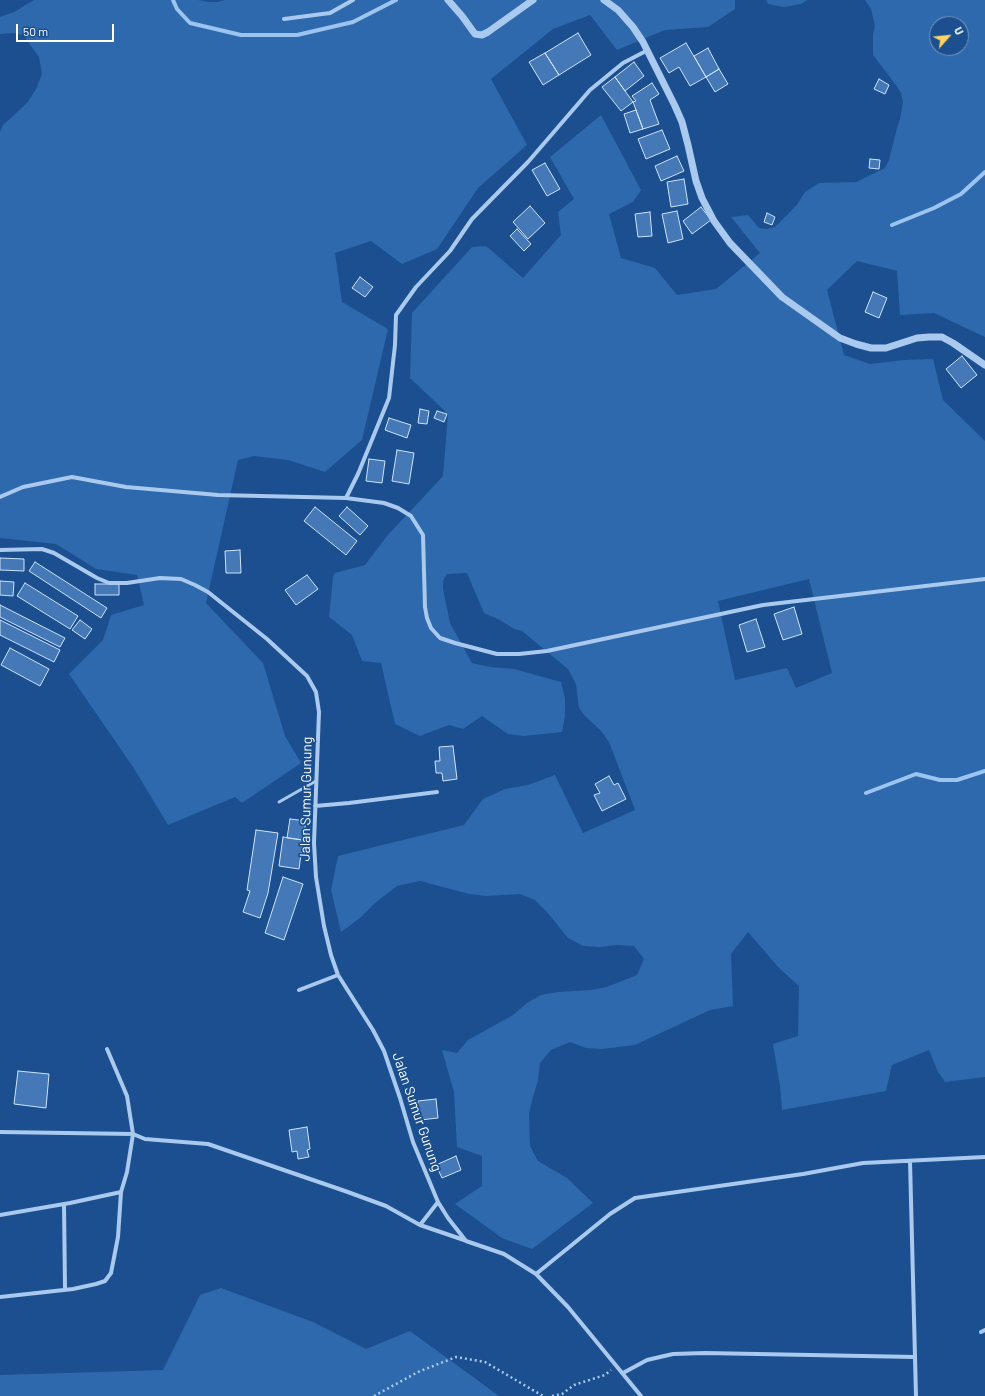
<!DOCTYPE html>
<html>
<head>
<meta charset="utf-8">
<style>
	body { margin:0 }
	#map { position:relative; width:985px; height:1396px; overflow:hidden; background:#1b4f8f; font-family:Barlow,sans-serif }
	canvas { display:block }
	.north { position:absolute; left:929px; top:16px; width:40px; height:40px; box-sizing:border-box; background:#1b4f8f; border:1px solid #7695bc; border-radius:50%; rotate:63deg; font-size:11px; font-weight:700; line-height:16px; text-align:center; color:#fff }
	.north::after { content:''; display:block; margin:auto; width:14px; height:18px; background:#ffd166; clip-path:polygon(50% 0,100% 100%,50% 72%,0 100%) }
	.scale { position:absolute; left:16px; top:24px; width:98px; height:18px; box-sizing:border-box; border:2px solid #fff; border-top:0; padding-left:5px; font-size:12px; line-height:14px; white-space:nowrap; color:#fff; -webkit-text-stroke:3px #1b4f8f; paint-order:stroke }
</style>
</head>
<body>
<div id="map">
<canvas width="985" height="1396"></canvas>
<div class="north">U</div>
<div class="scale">50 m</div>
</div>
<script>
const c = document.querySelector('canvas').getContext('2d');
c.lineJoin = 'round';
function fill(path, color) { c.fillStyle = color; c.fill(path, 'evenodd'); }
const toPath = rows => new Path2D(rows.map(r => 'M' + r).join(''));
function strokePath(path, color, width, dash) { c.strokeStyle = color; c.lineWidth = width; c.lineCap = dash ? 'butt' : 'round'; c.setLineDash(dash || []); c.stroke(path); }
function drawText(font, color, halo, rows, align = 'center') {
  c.font = font + ' Barlow,sans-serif'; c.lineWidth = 3.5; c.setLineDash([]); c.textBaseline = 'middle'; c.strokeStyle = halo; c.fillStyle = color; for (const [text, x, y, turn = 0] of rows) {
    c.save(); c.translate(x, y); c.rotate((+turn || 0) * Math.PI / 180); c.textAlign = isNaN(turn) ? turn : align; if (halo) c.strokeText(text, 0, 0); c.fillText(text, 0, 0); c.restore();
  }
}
const green = toPath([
	[34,0,198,0,209,2,217,2,225,0,735,0,735,9,708,27,665,30,617,50,590,15,553,29,491,79,527,145,478,188,437,249,402,264,371,241,335,253,342,302,388,329,362,440,325,472,288,460,254,456,238,460,206,603,263,663,285,736,301,763,242,803,235,797,168,825,133,767,69,674,103,640,111,615,144,605,137,575,96,569,56,544,0,538,0,132,3,125,27,103,36,89,42,74,39,57,23,35,14,33,0,34,0,17,14,12],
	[766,0,807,0,801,4,784,7,768,4],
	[865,0,985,0,985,337,934,313,900,315,897,271,857,261,827,290,844,355,870,364,904,360,933,359,943,400,985,441,985,1077,945,1082,938,1072,929,1050,892,1065,886,1091,782,1110,780,1086,773,1044,798,1036,799,986,779,968,748,932,731,954,733,1006,710,1010,635,1045,602,1049,586,1048,570,1042,551,1050,540,1063,538,1080,533,1097,529,1113,530,1146,538,1161,567,1178,593,1203,532,1249,502,1238,455,1204,482,1186,482,1156,457,1147,454,1092,442,1050,457,1053,468,1040,513,1015,527,1003,541,995,558,992,591,990,607,987,637,975,644,959,634,946,617,945,600,947,583,946,568,938,547,912,535,900,520,894,486,896,469,894,420,881,397,886,375,903,360,918,341,932,331,890,338,856,464,825,483,799,505,789,528,785,555,775,583,833,635,810,609,742,602,732,584,715,579,708,576,684,568,669,522,631,514,629,500,620,484,613,467,573,447,574,443,581,443,589,450,623,472,663,490,667,514,669,561,682,565,698,565,716,562,732,524,736,508,734,482,716,463,729,449,725,420,736,395,724,381,663,362,661,352,635,329,617,333,577,335,573,365,565,387,536,443,476,448,414,410,378,412,313,472,247,486,246,523,278,561,235,558,212,574,199,550,157,601,115,641,190,633,202,609,214,621,258,655,268,677,295,716,289,760,253,731,217,748,215,759,228,767,229,775,227,796,206,805,192,819,183,856,182,885,168,889,160,897,128,900,119,903,102,901,93,896,85,873,55,873,34,875,26,871,9],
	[937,24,961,24,961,48,937,48],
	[809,579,832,673,796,688,787,668,735,680,718,601],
	[221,1288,313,1322,366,1349,410,1331,499,1396,0,1396,0,1375,163,1370,200,1295]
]);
const stream = toPath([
	[173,0,177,9,190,23,241,35,297,35,353,22,396,0],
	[892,225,934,208,961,194,985,172],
	[866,793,916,774,940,780,957,780,985,771]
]);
const building = toPath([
	[578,33,591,55,559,75,545,53,578,33],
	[686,43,706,77,690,86,679,67,669,73,660,58,686,43],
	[708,48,719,69,706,77,694,56,708,48],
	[545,53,559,75,543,85,529,62,545,53],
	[634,62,644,76,625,91,615,77,634,62],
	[719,69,728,84,715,92,706,77,719,69],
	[615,77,633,102,621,111,602,87,615,77],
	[879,79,889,85,885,94,874,89,879,79],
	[652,83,659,94,650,100,659,124,643,129,633,102,636,101,632,96,652,83],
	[636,110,643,129,630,133,624,114,636,110],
	[662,130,670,149,646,159,638,139,662,130],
	[677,156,684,171,661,181,655,166,677,156],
	[870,159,880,160,879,169,869,168,870,159],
	[545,163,560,189,547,196,532,170,545,163],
	[684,179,688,204,671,207,667,182,684,179],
	[530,206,545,223,528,239,513,222,530,206],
	[701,207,711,220,692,234,683,221,701,207],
	[677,211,683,239,668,243,662,214,677,211],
	[650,212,652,236,638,237,635,214,650,212],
	[767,213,775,217,772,225,764,222,767,213],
	[517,229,531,244,524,251,510,236,517,229],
	[360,277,373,287,365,297,352,288,360,277],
	[873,292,887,298,879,318,865,312,873,292],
	[962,356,977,375,961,388,946,369,962,356],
	[420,409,429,411,427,424,418,423,420,409],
	[437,411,447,414,444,422,434,418,437,411],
	[389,418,411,425,407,438,385,430,389,418],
	[397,450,414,453,409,484,392,481,397,450],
	[369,459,385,461,382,483,366,481,369,459],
	[315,507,357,541,346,555,304,521,315,507],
	[347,507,368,526,360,535,339,516,347,507],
	[240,550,241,573,226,573,225,551,240,550],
	[0,558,24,559,24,571,0,570,0,558],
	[35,562,107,608,101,618,29,571,35,562],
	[307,575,318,589,296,605,285,590,307,575],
	[0,581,14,582,13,596,0,595,0,581],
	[25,583,78,616,70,629,17,596,25,583],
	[95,584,119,584,119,595,95,595,95,584],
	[0,605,65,638,60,647,0,617,0,605],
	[794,607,802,634,783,640,774,614,794,607],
	[756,619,765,647,747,652,739,625,756,619],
	[0,620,60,650,54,662,0,635,0,620],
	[80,620,92,629,85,639,72,630,80,620],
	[10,648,49,669,40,686,1,665,10,648],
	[453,746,457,779,443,781,442,773,436,773,435,761,440,761,439,747,453,746],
	[609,776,614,785,618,783,626,799,602,811,594,795,600,793,595,784,609,776],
	[290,819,306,821,303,840,287,838,290,819],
	[256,830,278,833,268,893,260,918,243,912,250,891,247,890,256,830],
	[283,837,303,840,299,869,279,866,283,837],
	[283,877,303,884,284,940,265,933,283,877],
	[18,1071,49,1074,46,1108,14,1104,18,1071],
	[436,1099,438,1118,420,1120,420,1117,414,1118,413,1104,418,1104,418,1101,436,1099],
	[307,1127,310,1149,307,1150,309,1157,298,1159,297,1151,292,1152,289,1130,307,1127],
	[456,1156,461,1170,442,1178,436,1165,456,1156]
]);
const path = toPath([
	[374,1396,418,1372,456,1357,485,1362,543,1396],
	[552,1396,562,1394,574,1385,605,1375,611,1370]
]);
const service = toPath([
	[279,802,316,781]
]);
const minor = toPath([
	[284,19,330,13,353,0],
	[0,497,23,487,72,477,126,487,218,495,346,498,384,503,398,508,411,516,423,535,425,607,427,618,431,628,440,638,455,643,497,654,519,654,547,651,763,605,985,579],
	[346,498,358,474,389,398,395,345,396,315,416,287,450,251,472,219,528,162,590,90,623,63,646,51],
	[0,550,42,549,54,553,97,578,109,583,127,583,160,578,181,579,195,585,208,592,267,639,307,676,316,692,319,712,314,843,316,877,324,926,331,955,338,975,373,1030,384,1051,400,1098,413,1142,438,1202,448,1218,466,1241,504,1254,536,1274,568,1307,641,1396],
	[315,806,349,803,437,792],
	[299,990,338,975],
	[0,1132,133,1134,145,1139,208,1144,345,1191,386,1206,420,1225,464,1240],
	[910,1161,916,1396],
	[64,1204,65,1289],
	[0,1215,70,1203,121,1192,127,1172,133,1134,127,1096,107,1049],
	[420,1225,438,1202],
	[536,1274,610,1214,635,1198,803,1174,863,1163,985,1157],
	[0,1297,73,1289,96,1284,105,1281,111,1273,118,1237,121,1192],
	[981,1332,985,1330],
	[623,1373,647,1360,673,1354,705,1353,915,1357]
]);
const tertiary = toPath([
	[448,0,462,16,475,34,482,35,488,32,533,0],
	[604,0,618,10,633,27,643,42,675,106,682,122,688,145,696,181,702,198,714,221,730,243,782,297,840,338,856,344,871,348,886,348,917,338,929,337,942,337,953,343,985,365]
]);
const streetNames = [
	["Jalan Sumur Gunung",306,799,-89],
	["Jalan Sumur Gunung",417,1112,71]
];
fill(green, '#2e69ad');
strokePath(stream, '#9cc4f0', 4);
fill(building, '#4478b7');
strokePath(building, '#cfe3fa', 1);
strokePath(path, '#a9c9ee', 2.5, [2, 3]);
strokePath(service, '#a9c9ee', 3);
strokePath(minor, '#a9c9ee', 4);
strokePath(tertiary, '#a9c9ee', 7);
drawText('14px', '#fff', '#1b4f8f', streetNames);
</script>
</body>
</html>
